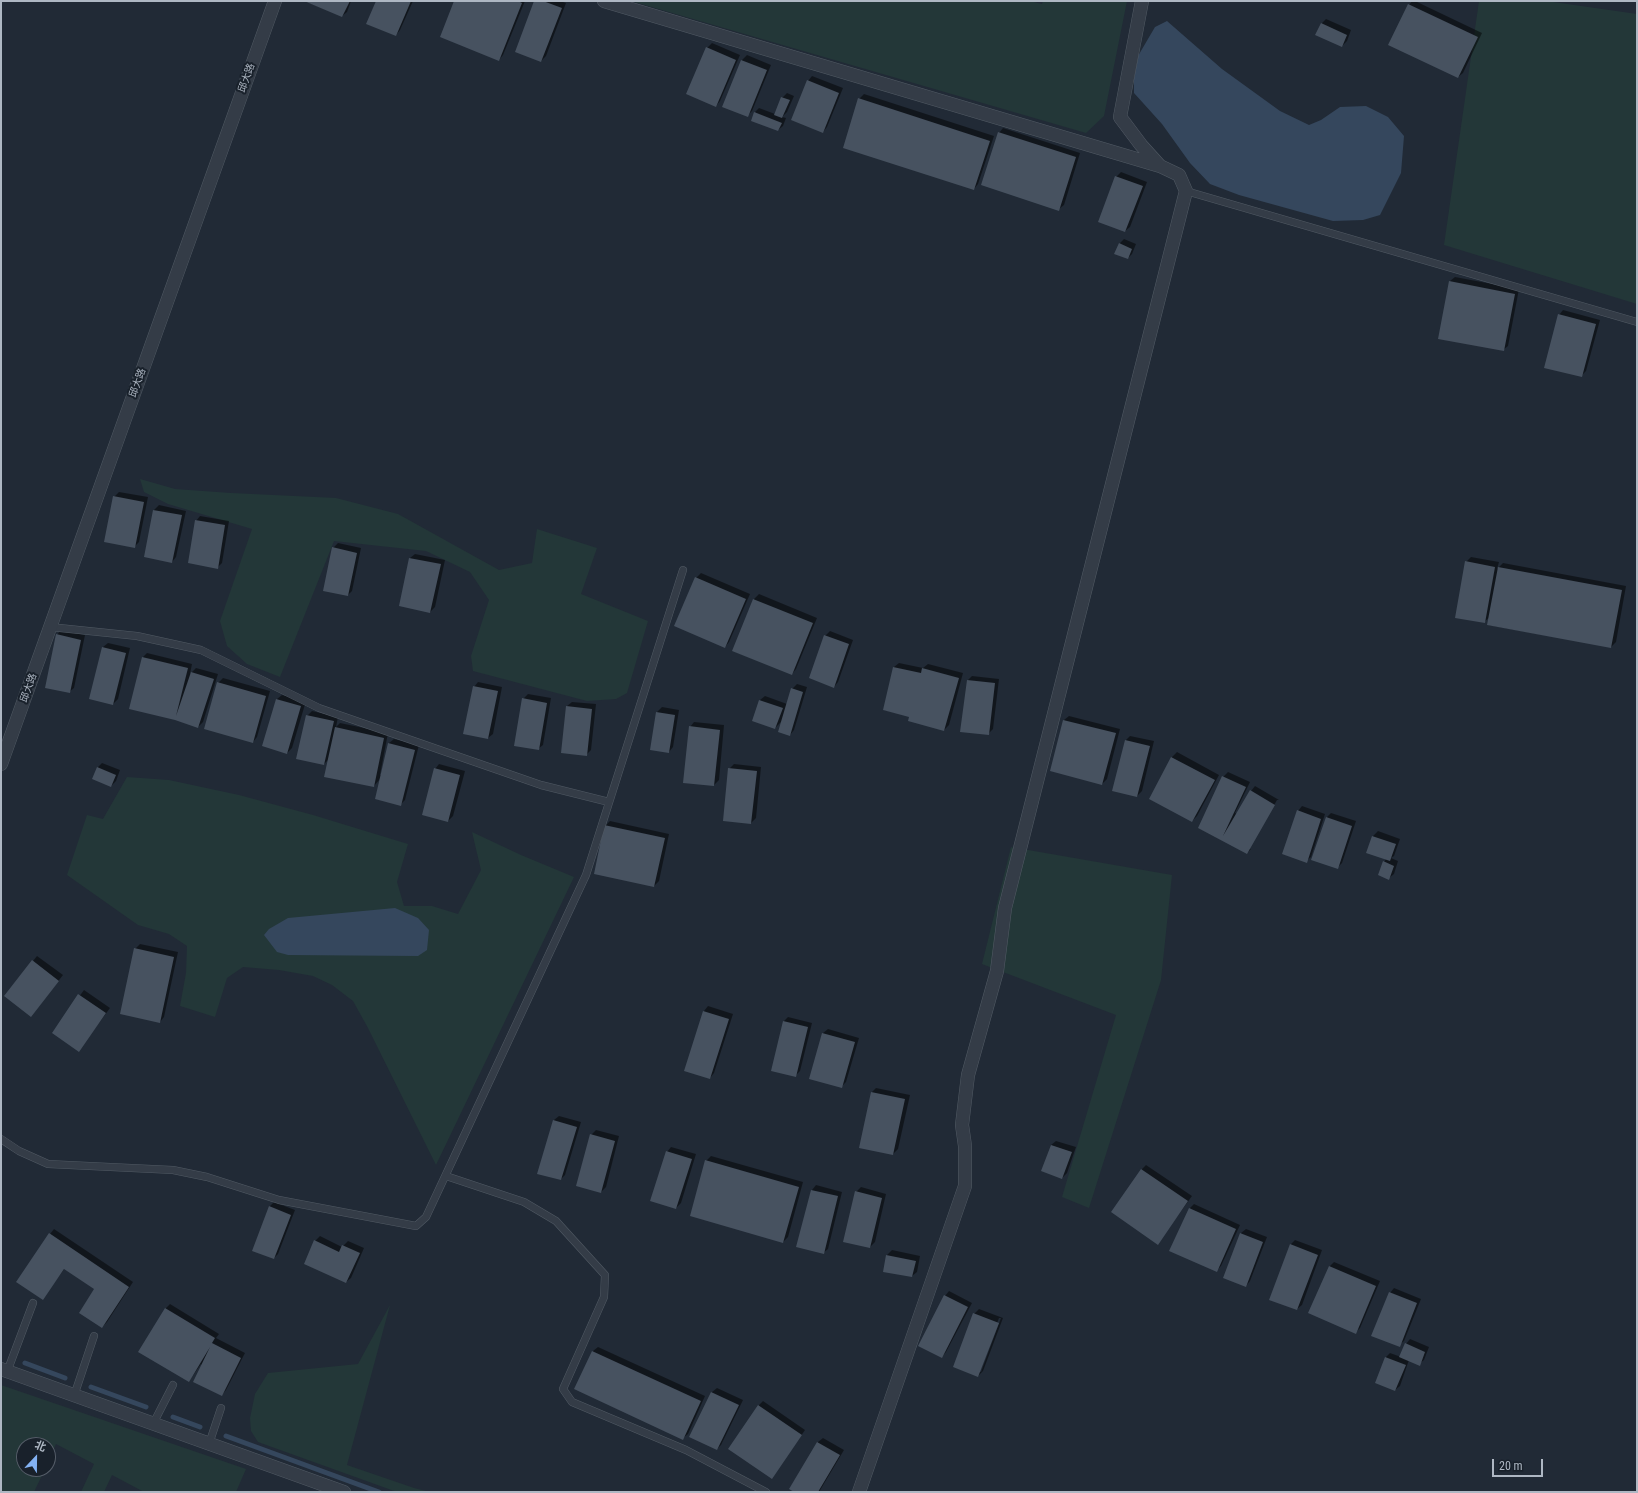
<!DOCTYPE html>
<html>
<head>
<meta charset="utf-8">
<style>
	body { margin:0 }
	#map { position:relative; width:1638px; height:1493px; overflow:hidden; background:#212a36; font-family:"Roboto Condensed","Noto Sans SC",sans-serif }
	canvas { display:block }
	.frame { position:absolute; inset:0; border:2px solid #aeb7c3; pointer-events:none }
	.north { position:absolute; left:16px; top:1437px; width:40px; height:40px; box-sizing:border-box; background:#19212b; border:1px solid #555d68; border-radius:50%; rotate:22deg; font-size:11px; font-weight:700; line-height:16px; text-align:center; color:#aeb7c3 }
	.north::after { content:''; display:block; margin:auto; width:14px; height:18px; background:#83b2f3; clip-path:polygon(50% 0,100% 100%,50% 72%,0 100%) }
	.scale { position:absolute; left:1492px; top:1459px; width:51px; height:18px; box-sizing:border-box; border:2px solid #aeb7c3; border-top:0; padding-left:5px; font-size:12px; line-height:14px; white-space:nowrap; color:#aeb7c3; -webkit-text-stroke:3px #19212b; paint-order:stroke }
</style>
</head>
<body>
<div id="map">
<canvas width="1638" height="1493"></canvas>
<div class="frame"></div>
<div class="north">北</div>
<div class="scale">20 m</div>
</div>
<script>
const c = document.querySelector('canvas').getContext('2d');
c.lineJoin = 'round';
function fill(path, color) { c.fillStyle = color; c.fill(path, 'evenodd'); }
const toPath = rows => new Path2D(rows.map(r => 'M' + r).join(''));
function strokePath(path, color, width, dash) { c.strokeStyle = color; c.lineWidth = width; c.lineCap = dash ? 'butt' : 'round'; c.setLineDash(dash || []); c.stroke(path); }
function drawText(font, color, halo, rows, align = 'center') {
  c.font = font + ' "Roboto Condensed","Noto Sans SC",sans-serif'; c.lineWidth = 4; c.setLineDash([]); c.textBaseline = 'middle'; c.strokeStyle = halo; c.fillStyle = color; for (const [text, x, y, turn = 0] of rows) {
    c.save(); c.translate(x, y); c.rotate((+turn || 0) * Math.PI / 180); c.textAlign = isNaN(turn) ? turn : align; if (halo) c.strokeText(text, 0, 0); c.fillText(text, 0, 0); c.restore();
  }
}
const green = toPath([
	[631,1,1030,1,1042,4,1043,1,1127,1,1104,116,1086,133],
	[1479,1,1546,1,1637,14,1637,304,1444,245],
	[140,479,175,489,231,493,336,498,398,514,499,570,532,563,537,529,597,548,581,594,648,621,627,693,616,699,587,701,473,671,471,656,489,600,470,572,426,551,334,541,280,677,247,664,227,646,220,621,252,529,168,504,144,492],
	[127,777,169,780,239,795,313,815,408,844,397,882,404,906,432,906,458,914,481,870,472,832,521,855,574,877,436,1165,368,1028,353,1001,332,985,313,976,279,970,243,967,227,978,215,1017,180,1006,186,973,187,946,169,934,138,925,67,875,87,815,103,819],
	[1011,847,1172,875,1161,980,1089,1208,1062,1197,1116,1015,982,964],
	[390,1305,347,1465,414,1488,430,1492,397,1492,258,1442,251,1431,250,1418,255,1394,268,1373,358,1364],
	[1,1385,246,1469,236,1492,144,1492,112,1475,104,1492,81,1492,94,1464,56,1444,48,1461,48,1445,24,1445,24,1469,45,1469,34,1492,1,1492]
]);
const water = toPath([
	[1167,21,1222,69,1280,111,1309,125,1321,120,1340,107,1366,106,1388,117,1404,136,1401,173,1380,215,1363,220,1333,221,1239,195,1210,184,1190,163,1162,124,1134,93,1134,78,1138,56,1155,27],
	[395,908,418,918,429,930,427,950,418,956,288,955,277,952,264,935,269,929,288,918]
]);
const shadow = toPath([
	[304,1,351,1,347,12,342,16],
	[377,1,413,1,400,30,396,35],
	[455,1,525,1,503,55,499,60],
	[535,1,560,1,566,3,546,56,541,61],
	[1412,1,1415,1,1482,33,1463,73,1458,77,1409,5],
	[1326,19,1351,30,1347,41,1342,46,1321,24],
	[712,43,740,55,720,101,716,106,707,48],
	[747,55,771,65,752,111,747,116,724,106,742,60],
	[812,76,843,88,827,127,823,132,808,81],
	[787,93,794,96,787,112,782,117,786,118,783,126,778,130,755,112,759,108,775,114,782,98],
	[864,94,994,136,978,184,974,189,859,99],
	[1003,128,1080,153,1064,205,1059,209,999,133],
	[1121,172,1147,182,1130,227,1125,231,1116,177],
	[1124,239,1136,244,1132,254,1128,258,1119,244],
	[1455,277,1519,289,1508,346,1503,350,1450,281],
	[1563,310,1600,320,1586,371,1581,376,1559,315],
	[119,492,148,497,139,542,134,547,114,497],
	[159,505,186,511,176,557,172,562,145,556,154,510],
	[200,516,229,521,222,563,218,567,196,521],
	[338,543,361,548,352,591,348,595,333,548],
	[415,554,445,560,435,607,430,612,410,558],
	[1471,557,1499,562,1497,569,1503,563,1626,586,1616,642,1611,647,1488,625,1490,617,1484,622,1466,562],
	[701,573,750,594,729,642,725,647,696,578],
	[759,594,817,618,796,669,792,674,733,651,754,599],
	[61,630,85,635,74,688,69,692,57,635],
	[830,631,853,640,838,682,834,687,825,636],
	[108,643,130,648,118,699,113,704,103,647],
	[147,653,192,664,190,674,196,668,218,674,203,722,198,727,175,719,143,657],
	[899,663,923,668,928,664,963,673,949,725,944,730,910,716,884,710,894,667],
	[972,676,999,679,993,729,988,734,968,680],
	[223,678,270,691,257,737,253,742,218,683],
	[478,682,502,687,493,734,488,738,474,687],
	[797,684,807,687,794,730,790,735,782,721,775,728,760,700,765,696,787,704,792,689],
	[528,694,551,698,543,745,538,749,523,699],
	[282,695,306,701,292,748,287,753,277,699],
	[572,702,596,704,591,750,586,755,567,706],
	[662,707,679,710,673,747,669,752,657,712],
	[312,711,338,717,336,727,340,723,388,733,380,775,381,775,389,743,394,739,419,745,405,800,401,804,380,779,374,786,329,759,324,764,307,716],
	[1069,716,1120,729,1107,779,1102,784,1064,720],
	[694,722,724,725,719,780,714,785,690,727],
	[1130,736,1154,741,1142,791,1137,796,1126,740],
	[1177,752,1219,775,1197,816,1192,821,1150,799,1172,757],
	[102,763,120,770,116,781,111,786,97,768],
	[439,764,465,771,453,816,448,821,435,769],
	[734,764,761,767,756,818,751,823,729,769],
	[1228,772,1250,782,1235,813,1237,814,1251,791,1255,786,1279,800,1277,800,1249,849,1251,849,1247,853,1199,828,1223,777],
	[1302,806,1325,814,1311,857,1306,861,1298,811],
	[1331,813,1356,821,1342,863,1337,868,1327,817],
	[610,821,669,834,659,881,654,886,605,826],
	[1378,831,1400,839,1394,856,1391,858,1398,861,1394,874,1389,878,1384,862,1386,859,1367,852,1373,836],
	[140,944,178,952,164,1017,160,1022,135,949],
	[37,956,63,975,35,1011,5,996],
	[84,990,110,1008,79,1050,53,1032],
	[708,1006,733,1014,714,1073,710,1078,685,1070,704,1011],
	[788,1017,812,1023,800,1071,795,1076,783,1022],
	[828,1029,859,1038,846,1082,841,1087,811,1078,823,1033],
	[876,1088,910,1095,898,1149,893,1154,872,1092],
	[559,1116,581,1122,565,1175,561,1179,554,1120],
	[596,1130,619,1136,606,1187,601,1192,591,1135],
	[1056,1141,1076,1147,1067,1173,1062,1178,1051,1145],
	[671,1147,696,1154,681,1203,676,1208,667,1152],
	[711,1156,803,1182,788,1237,783,1242,706,1161],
	[1146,1165,1192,1196,1158,1243,1141,1170],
	[816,1185,842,1192,828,1249,823,1253,812,1190],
	[861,1187,886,1194,875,1242,870,1247,856,1192],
	[274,1202,295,1210,278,1254,274,1258,269,1207],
	[1194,1204,1240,1225,1221,1266,1216,1271,1190,1208],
	[54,1229,133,1282,107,1322,102,1327,95,1289,65,1268,42,1299,50,1234],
	[1246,1229,1267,1237,1250,1281,1246,1286,1241,1233],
	[320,1236,342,1247,348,1241,364,1248,351,1278,346,1282,315,1241],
	[1295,1240,1322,1250,1302,1305,1297,1309,1290,1245],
	[892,1250,920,1256,917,1272,912,1276,884,1271,887,1255],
	[1334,1262,1380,1281,1360,1328,1356,1332,1310,1313,1330,1266],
	[1394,1288,1421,1299,1404,1341,1399,1345,1390,1293],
	[949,1291,972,1303,946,1352,942,1357,945,1296],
	[170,1304,219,1334,216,1338,245,1353,226,1390,222,1395,201,1364,189,1381,165,1309],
	[979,1309,1003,1318,983,1371,978,1376,974,1314],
	[999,1318,1001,1318,981,1372,979,1372],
	[1410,1339,1429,1347,1424,1360,1419,1364,1409,1360,1400,1386,1395,1390,1386,1357,1390,1353,1401,1357,1406,1344],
	[598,1347,705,1396,688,1434,683,1438,576,1389,593,1351],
	[717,1388,743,1400,721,1445,717,1449,691,1436,712,1392],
	[763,1401,805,1430,772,1478,758,1406],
	[823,1438,844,1450,819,1492,796,1492,790,1488,818,1442]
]);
const stream = toPath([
	[25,1363,65,1378],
	[91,1387,146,1407],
	[173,1417,200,1427],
	[226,1436,379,1492]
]);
const building = toPath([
	[304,1,350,1,342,17],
	[376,1,411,1,396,36,366,24],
	[454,1,518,1,522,3,499,61,440,37],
	[534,1,543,1,562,8,541,62,515,52],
	[1408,4,1478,37,1458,78,1388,45],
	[1321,23,1347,35,1342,47,1315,35],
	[706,47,736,60,716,107,686,94],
	[741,60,767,70,748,117,722,107],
	[807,80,839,93,823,133,791,120],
	[781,97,790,100,782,118,774,115],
	[858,98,990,141,974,190,843,148],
	[754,112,782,123,778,131,751,121],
	[998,132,1076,157,1059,211,981,185],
	[1115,176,1143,186,1125,232,1098,222],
	[1119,243,1132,249,1128,259,1114,254],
	[1449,281,1515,294,1504,351,1438,339],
	[1558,314,1596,324,1582,377,1544,368],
	[113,496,144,502,135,548,104,542],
	[153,510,182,515,172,563,144,557],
	[195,520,225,525,218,569,188,563],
	[332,547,357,553,348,596,323,591],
	[409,558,441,564,430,613,399,606],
	[1465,561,1495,567,1485,623,1455,618],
	[1498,567,1622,590,1611,648,1487,625],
	[695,577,746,599,725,648,674,626],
	[753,599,813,623,792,675,732,651],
	[56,634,81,640,70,693,45,688],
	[824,635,849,644,834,688,809,678],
	[102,647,126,653,113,705,89,699],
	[142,657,188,668,176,716,191,672,214,679,198,728,175,720,129,709],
	[893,667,921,673,922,668,959,678,944,731,908,721,909,717,883,710],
	[967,680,995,683,989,735,960,732],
	[217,682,266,696,253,743,204,729],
	[473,686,498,691,488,739,463,734],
	[791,688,803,692,790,736,778,732],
	[522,698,547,703,539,750,514,746],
	[276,699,301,706,287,754,262,746],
	[759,700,783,708,775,729,752,721],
	[566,706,592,709,587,756,561,753],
	[656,712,675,715,669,753,650,750],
	[306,715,334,721,324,765,296,759],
	[1063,720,1116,733,1102,785,1050,771],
	[689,726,720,730,714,786,683,783],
	[335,727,384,738,374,787,324,777],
	[1125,740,1150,746,1137,797,1112,791],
	[388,743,415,750,401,806,375,799],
	[1171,757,1215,780,1192,822,1149,799],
	[97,767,116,775,111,787,92,779],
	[434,768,460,775,448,822,422,815],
	[728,768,757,771,751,824,723,821],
	[1222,776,1246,787,1223,836,1250,790,1275,805,1247,854,1198,828],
	[1297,810,1321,819,1307,863,1282,854],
	[1326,817,1352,826,1338,869,1311,860],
	[604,825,665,838,654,887,594,874],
	[1372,836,1396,844,1390,861,1366,853],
	[1383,861,1394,866,1389,880,1378,875],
	[134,948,174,957,160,1023,120,1014],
	[32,960,59,981,31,1017,4,996],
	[78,994,106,1013,79,1052,52,1033],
	[703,1011,729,1019,710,1079,684,1071],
	[783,1021,808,1027,796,1077,771,1071],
	[822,1033,855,1042,842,1088,809,1079],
	[871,1092,905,1099,893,1155,859,1148],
	[553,1120,577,1127,561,1180,537,1174],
	[590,1134,615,1141,601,1193,576,1186],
	[1051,1145,1072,1152,1062,1179,1041,1171],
	[666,1151,692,1159,676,1209,650,1201],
	[705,1160,799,1187,783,1243,690,1216],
	[1141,1169,1188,1201,1158,1245,1111,1212],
	[811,1190,838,1196,824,1254,796,1247],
	[855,1191,882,1198,870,1248,843,1242],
	[269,1206,291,1215,274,1259,252,1251],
	[1189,1208,1236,1229,1217,1272,1169,1251],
	[49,1233,129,1287,102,1328,79,1313,94,1289,64,1269,43,1300,16,1282],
	[1240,1233,1263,1242,1246,1287,1223,1278],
	[314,1240,339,1252,342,1245,360,1253,346,1283,304,1264],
	[1290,1244,1318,1255,1297,1310,1269,1300],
	[886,1255,916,1261,912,1277,883,1272],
	[1329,1266,1376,1286,1356,1334,1308,1313],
	[1389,1292,1417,1303,1400,1347,1371,1336],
	[944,1295,968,1307,942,1358,918,1346],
	[165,1308,215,1338,212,1343,241,1358,222,1396,193,1382,210,1347,189,1382,138,1352],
	[973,1313,999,1323,978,1377,953,1367],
	[1405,1343,1425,1352,1420,1366,1399,1357],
	[592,1351,701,1401,683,1440,574,1389],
	[1385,1357,1406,1365,1395,1391,1375,1383],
	[711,1392,739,1405,717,1450,689,1437],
	[758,1405,802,1435,772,1479,728,1449],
	[817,1442,840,1455,818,1492,794,1492,789,1489]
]);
const lane = toPath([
	[1186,191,1637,322],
	[50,627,137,636,201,650,319,708,541,785,609,802],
	[1,1139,19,1151,48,1164,173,1170,207,1177,279,1200,416,1226,426,1217,586,875,683,570],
	[446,1176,524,1202,556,1221,605,1275,604,1297,563,1389,572,1402,686,1450,766,1492],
	[7,1372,33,1303],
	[74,1396,94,1336],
	[153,1424,173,1385],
	[209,1444,221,1408]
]);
const street = toPath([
	[604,1,1160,166,1179,175,1186,191,1005,908,997,971,968,1075,962,1125,965,1146,965,1186,859,1492],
	[1142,1,1120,117,1141,145,1160,166],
	[1,764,275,1],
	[1,1369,344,1492]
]);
const streetNames = [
	["邱大路",247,78,-70],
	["邱大路",138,383,-70],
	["邱大路",29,688,-70]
];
fill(green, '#233738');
fill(water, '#35475d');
fill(shadow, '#0007');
strokePath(stream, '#35475d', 5);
fill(building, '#475260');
strokePath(lane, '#515a64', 8);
strokePath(street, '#515a64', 14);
strokePath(lane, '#343c47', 7);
strokePath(street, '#343c47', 13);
drawText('10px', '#aeb7c3', '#19212b', streetNames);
</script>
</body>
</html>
